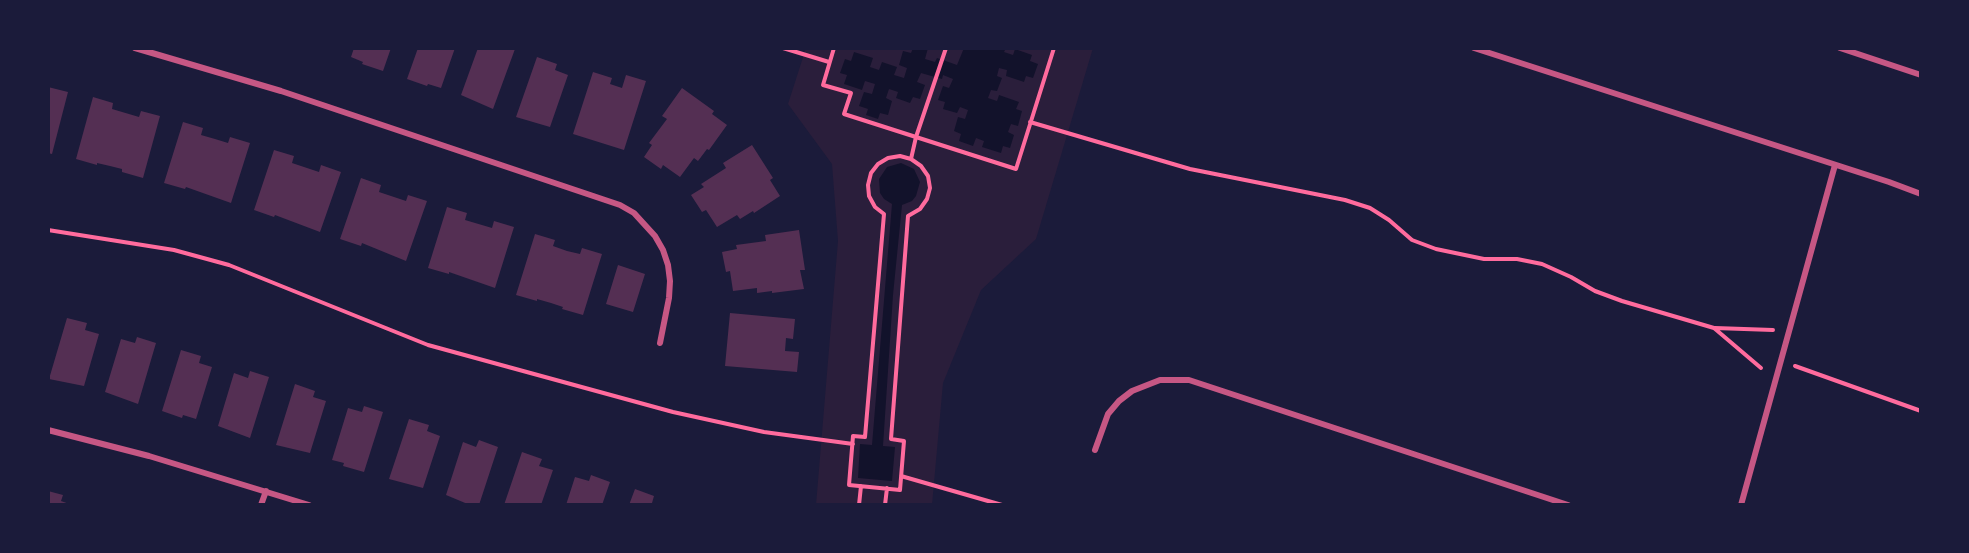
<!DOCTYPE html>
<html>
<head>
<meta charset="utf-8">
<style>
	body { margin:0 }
	#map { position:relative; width:1969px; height:553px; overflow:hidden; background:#1b1b3a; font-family:Montserrat,sans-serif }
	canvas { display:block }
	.frame { position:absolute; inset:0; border:50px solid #1b1b3a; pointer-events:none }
</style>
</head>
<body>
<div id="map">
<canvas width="1969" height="553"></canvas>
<div class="frame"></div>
</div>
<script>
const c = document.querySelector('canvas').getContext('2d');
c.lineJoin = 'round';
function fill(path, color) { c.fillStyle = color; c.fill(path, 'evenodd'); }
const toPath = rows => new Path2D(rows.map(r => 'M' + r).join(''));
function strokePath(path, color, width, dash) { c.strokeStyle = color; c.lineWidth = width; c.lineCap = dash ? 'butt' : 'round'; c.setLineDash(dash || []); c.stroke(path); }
const green = toPath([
	[806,48,1093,48,1036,239,981,290,943,383,932,505,816,505,838,241,832,164,788,104]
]);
const water = toPath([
	[913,48,928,48,925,59,935,62,937,58,957,65,964,48,1006,48,1004,52,1013,55,1015,49,1032,55,1030,61,1038,64,1033,78,1026,76,1024,82,1006,76,1007,70,999,68,997,76,1002,78,997,91,991,90,988,98,997,101,999,95,1019,102,1016,109,1022,111,1018,126,1011,124,1008,132,1014,135,1010,148,1003,146,1001,153,982,147,984,141,976,138,973,146,959,141,961,134,954,131,958,117,965,119,968,110,960,107,957,113,943,109,945,102,938,100,943,86,949,88,953,79,943,75,942,79,921,73,917,82,925,85,920,99,913,97,910,103,896,98,898,92,889,89,886,98,892,101,888,115,880,113,878,119,866,115,868,109,859,106,864,92,872,94,875,84,865,81,862,90,844,84,847,75,840,73,845,59,851,61,854,52,873,58,870,67,879,70,882,62,897,67,894,75,904,78,907,68,899,65,903,51,911,53],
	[901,163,914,169,920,182,916,196,912,201,902,205,893,295,883,446,895,447,892,481,858,478,860,444,872,445,892,204,884,199,880,193,879,179,887,167]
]);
const building = toPath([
	[354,48,391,48,383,71,362,64,363,62,351,57],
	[418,48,455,48,441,88,428,84,427,86,407,79],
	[478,48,515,49,493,109,461,95],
	[537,57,557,64,555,70,568,75,550,127,516,117],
	[593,72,612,78,610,84,622,88,626,75,646,81,624,150,573,134],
	[48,87,68,92,52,154,48,153],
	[682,88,714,111,712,114,727,125,709,150,707,149,698,161,694,158,680,177,663,165,661,169,644,157,652,145,649,143,667,119,662,116],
	[93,97,113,103,112,109,139,117,141,111,160,116,143,178,122,172,122,169,110,166,97,163,97,165,76,159],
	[183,122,203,128,201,135,215,139,228,143,230,137,250,143,231,203,186,187,185,189,164,183],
	[752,145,773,178,770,180,780,196,754,213,753,211,740,219,737,215,717,227,706,210,702,212,691,195,704,187,701,184,726,168,723,163],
	[274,150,294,156,292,163,319,172,321,165,341,172,320,232,275,215,274,217,254,210],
	[361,178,381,185,379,192,406,201,408,195,427,201,406,261,362,243,361,246,340,239],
	[447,207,467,213,465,220,492,228,494,221,514,227,495,288,449,272,449,274,428,268],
	[799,230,805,270,800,270,804,289,772,293,772,291,757,293,757,288,733,291,730,271,726,272,722,252,737,249,736,245,766,241,765,235],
	[535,234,555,240,553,246,567,251,580,254,582,248,602,254,583,315,562,309,563,307,551,303,537,299,537,301,516,295],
	[618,265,645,274,633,312,606,304],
	[730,313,795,319,793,339,786,338,785,351,799,352,797,372,725,366],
	[67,318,87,323,85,330,99,334,84,386,49,379],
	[137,337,156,343,138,404,105,392,121,339,135,343],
	[181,350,201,356,199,363,212,367,196,419,183,415,182,418,162,411],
	[250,371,269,377,250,438,218,426,234,373,248,378],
	[295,384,315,391,313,397,326,401,310,453,276,445],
	[364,406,383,412,364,472,343,466,344,463,332,460,348,408,362,412],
	[409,419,429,425,427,431,440,436,423,488,389,479],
	[479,440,498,447,479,505,470,505,446,495,463,442,476,447],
	[522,452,542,459,539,466,553,470,541,505,504,505],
	[591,475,610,482,602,505,566,505,575,477,589,481],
	[635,489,654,496,652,503,657,505,629,505],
	[48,491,63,495,61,501,72,505,48,505]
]);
const path = toPath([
	[783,48,829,62],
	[834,48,823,85,851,93,844,114,1016,169,1054,48],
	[1030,122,1190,169,1345,200,1370,208,1389,220,1412,240,1436,249,1484,259,1517,259,1542,264,1571,277,1595,291,1622,301,1714,328,1761,368],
	[900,156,911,159,921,166,928,176,930,188,927,199,920,209,908,216,891,439,904,441,900,490,849,485,853,436,865,437,884,214,875,207,869,196,868,185,871,173,878,164,888,158,900,156],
	[911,159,916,137,946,48],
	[48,230,174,250,229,265,428,345,673,412,764,432,853,444],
	[1715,328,1773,330],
	[1795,366,1921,411],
	[901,476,1002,505],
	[859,505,861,486],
	[885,505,887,488]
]);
const minor = toPath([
	[135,48,281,91,620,205,634,213,655,236,663,250,668,265,670,281,669,298,660,343],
	[1474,48,1889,182,1921,194],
	[1840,48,1921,75],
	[48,430,149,456,309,505],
	[1095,450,1108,414,1119,401,1132,391,1160,380,1189,380,1568,505],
	[261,505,266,491],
	[1741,505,1835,165]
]);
fill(green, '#2a1e3b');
fill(water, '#12122b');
fill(building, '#542f53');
strokePath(path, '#ff6b9d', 4);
strokePath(minor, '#c65784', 6);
</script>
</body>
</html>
